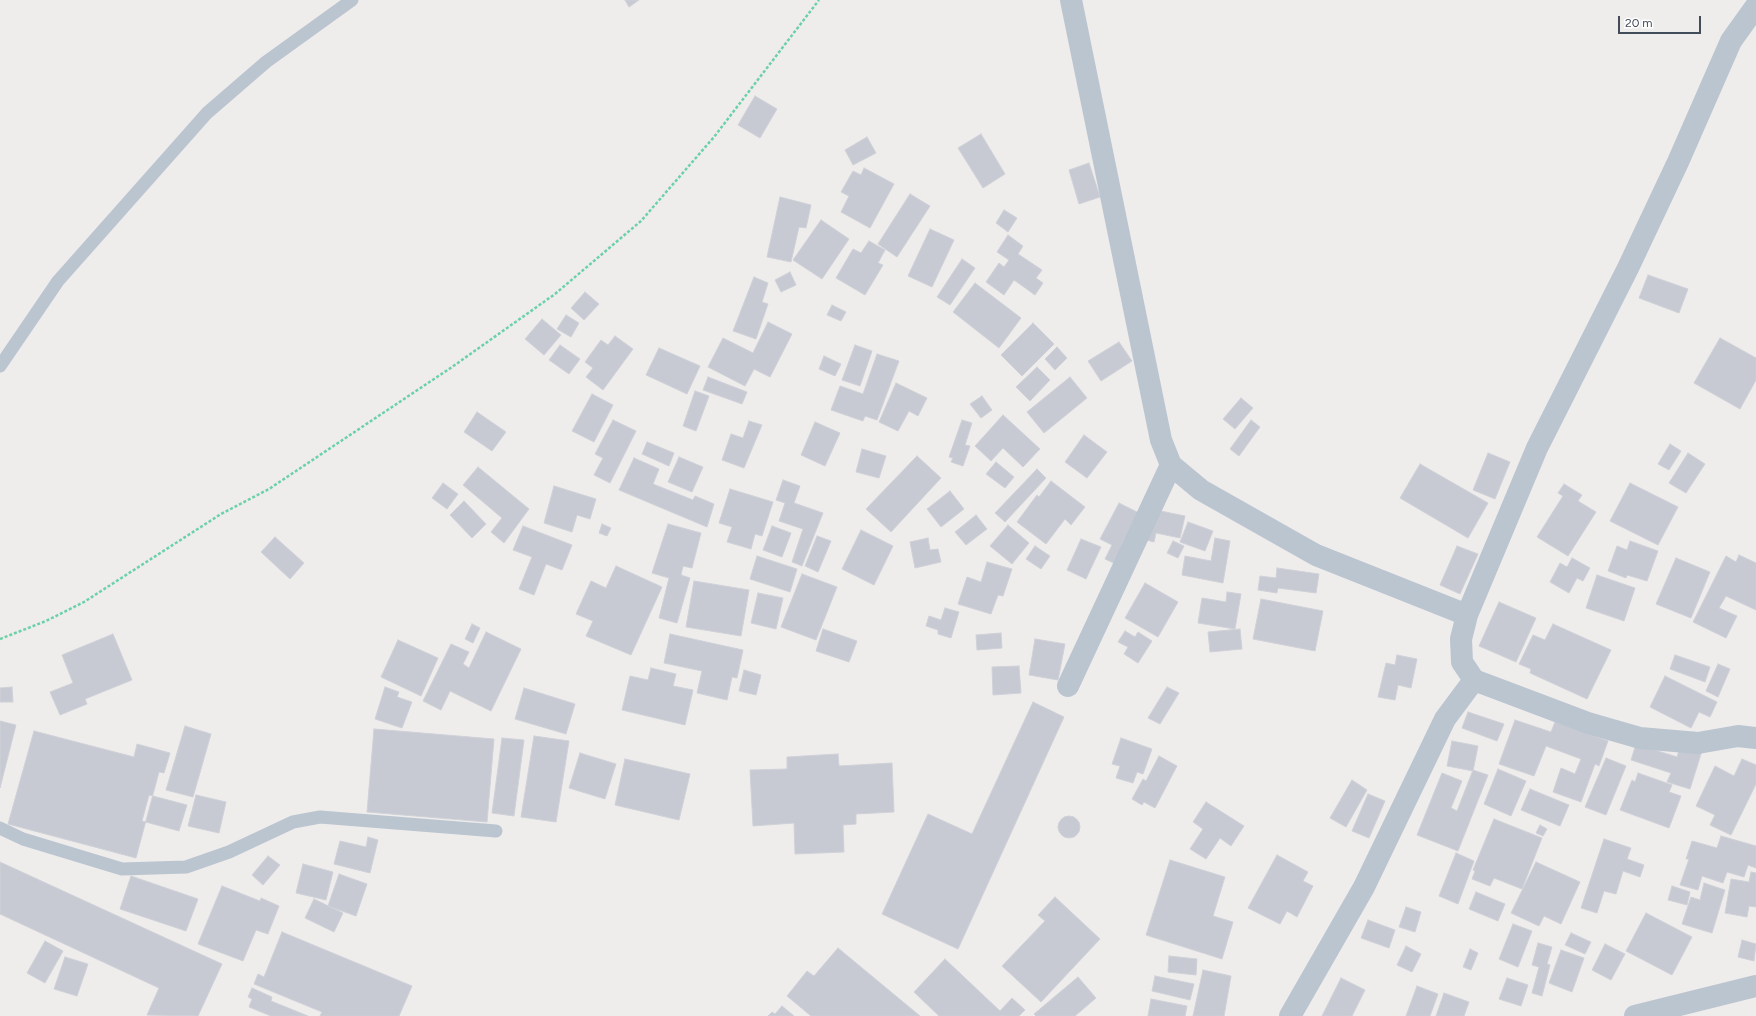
<!DOCTYPE html>
<html>
<head>
<meta charset="utf-8">
<style>
	body { margin:0 }
	#map { position:relative; width:1756px; height:1016px; overflow:hidden; background:#efecec; font-family:Figtree,sans-serif }
	canvas { display:block }
	.scale { position:absolute; left:1618px; top:16px; width:83px; height:18px; box-sizing:border-box; border:2px solid #434d5a; border-top:0; padding-left:5px; font-size:12px; line-height:14px; white-space:nowrap; color:#434d5a; -webkit-text-stroke:3px #fff; paint-order:stroke }
</style>
</head>
<body>
<div id="map">
<canvas width="1756" height="1016"></canvas>
<div class="scale">20 m</div>
</div>
<script>
const c = document.querySelector('canvas').getContext('2d');
c.lineJoin = 'round';
function fill(path, color) { c.fillStyle = color; c.fill(path, 'evenodd'); }
const toPath = rows => new Path2D(rows.map(r => 'M' + r).join(''));
function strokePath(path, color, width, dash) { c.strokeStyle = color; c.lineWidth = width; c.lineCap = dash ? 'butt' : 'round'; c.setLineDash(dash || []); c.stroke(path); }
const building = toPath([
	[625,0,639,0,629,7,625,0],
	[755,96,777,109,760,138,738,125,755,96],
	[981,134,1005,174,983,188,958,148,981,134],
	[867,137,876,153,853,165,845,150,867,137],
	[1089,163,1100,197,1079,204,1069,170,1089,163],
	[864,168,894,184,870,228,841,212,849,196,841,192,853,171,861,175,864,168],
	[910,194,930,206,897,257,878,244,910,194],
	[780,197,811,205,806,228,799,227,791,262,767,257,780,197],
	[1004,210,1017,218,1008,232,996,223,1004,210],
	[821,220,849,239,822,279,793,260,821,220],
	[930,229,954,240,932,287,908,276,930,229],
	[1008,235,1023,246,1018,254,1042,270,1036,278,1043,283,1035,295,1014,280,1004,295,986,282,999,263,1004,267,1009,260,997,252,1008,235],
	[869,241,885,250,878,263,883,265,865,295,836,278,853,249,861,253,869,241],
	[962,259,975,268,950,305,937,297,962,259],
	[790,272,796,285,781,292,775,280,790,272],
	[1648,275,1688,289,1679,313,1639,298,1648,275],
	[754,277,768,283,762,302,768,304,756,339,733,331,754,277],
	[975,283,1021,318,999,348,953,312,975,283],
	[585,292,599,304,584,320,571,308,585,292],
	[832,305,846,312,841,321,827,315,832,305],
	[566,315,579,323,571,337,557,329,566,315],
	[542,319,561,335,544,355,525,339,542,319],
	[768,322,792,334,770,377,754,369,745,386,708,367,723,338,753,353,768,322],
	[1033,323,1054,344,1022,376,1001,355,1033,323],
	[615,336,633,349,603,390,586,377,593,368,585,362,601,340,608,345,615,336],
	[1720,338,1756,358,1756,380,1740,409,1694,383,1720,338],
	[1119,342,1132,361,1101,381,1088,361,1119,342],
	[560,345,580,359,569,374,549,360,560,345],
	[855,345,872,351,860,386,842,380,855,345],
	[1057,347,1067,358,1055,370,1045,359,1057,347],
	[659,348,700,366,687,394,646,375,659,348],
	[877,354,899,361,877,420,865,416,863,421,831,410,840,386,863,394,877,354],
	[824,356,841,364,835,376,819,369,824,356],
	[1037,367,1050,380,1030,401,1016,387,1037,367],
	[708,377,747,392,742,404,703,390,708,377],
	[1070,377,1087,398,1044,433,1027,412,1070,377],
	[896,383,927,398,918,416,909,411,898,431,879,422,896,383],
	[695,391,709,396,696,431,683,426,695,391],
	[592,394,613,405,594,442,572,431,592,394],
	[982,396,992,410,981,418,970,404,982,396],
	[1241,398,1253,408,1235,429,1223,419,1241,398],
	[477,412,506,432,492,451,464,432,477,412],
	[1003,415,1040,449,1023,467,1003,448,991,461,975,446,1003,415],
	[613,420,636,431,610,483,594,475,603,458,595,454,613,420],
	[962,420,972,423,965,445,970,446,963,466,951,462,953,458,949,457,962,420],
	[1251,420,1260,427,1239,456,1230,449,1251,420],
	[749,421,762,425,744,468,722,460,731,434,743,438,749,421],
	[815,422,840,433,825,466,801,455,815,422],
	[1084,435,1107,452,1087,478,1065,462,1084,435],
	[647,442,674,453,669,466,642,454,647,442],
	[1670,444,1681,451,1669,470,1658,464,1670,444],
	[862,449,886,456,879,478,856,472,862,449],
	[1488,453,1510,462,1495,499,1473,490,1488,453],
	[1688,453,1705,464,1686,493,1669,483,1688,453],
	[917,456,941,478,891,532,866,509,917,456],
	[679,457,703,467,692,492,668,482,679,457],
	[634,458,659,469,653,484,693,500,695,496,714,504,707,527,619,490,634,458],
	[996,462,1014,477,1005,488,986,474,996,462],
	[1420,464,1488,503,1468,538,1400,498,1420,464],
	[478,467,529,509,504,543,491,532,502,518,463,485,478,467],
	[1037,469,1046,478,1005,522,995,513,1037,469],
	[783,480,800,486,794,503,823,513,802,566,792,562,803,529,779,521,785,503,776,500,783,480],
	[1051,481,1085,507,1071,525,1065,519,1046,544,1017,522,1037,495,1039,497,1051,481],
	[443,483,458,494,447,509,432,498,443,483],
	[1630,483,1678,507,1658,545,1610,521,1630,483],
	[1564,484,1582,495,1578,501,1596,512,1568,556,1537,537,1563,496,1558,493,1564,484],
	[554,486,596,499,590,519,577,515,572,532,544,523,554,486],
	[730,489,773,502,762,536,755,534,751,549,727,542,732,527,719,523,730,489],
	[950,491,964,509,941,527,927,509,950,491],
	[464,501,486,524,472,538,450,515,464,501],
	[1119,503,1139,513,1122,544,1128,546,1118,565,1105,559,1112,545,1100,539,1119,503],
	[1151,509,1185,516,1180,538,1156,533,1154,542,1142,539,1151,509],
	[976,515,987,529,966,545,955,532,976,515],
	[1188,522,1213,531,1205,551,1180,542,1188,522],
	[602,524,611,528,607,536,599,533,602,524],
	[668,524,701,533,692,568,683,566,681,575,690,578,677,623,659,618,669,578,652,573,668,524],
	[1008,525,1029,543,1012,564,990,546,1008,525],
	[523,526,572,545,562,570,546,564,534,595,519,589,532,557,513,550,523,526],
	[772,526,791,533,782,557,763,550,772,526],
	[861,530,893,546,874,585,842,569,861,530],
	[817,536,831,541,818,572,805,566,817,536],
	[275,537,304,563,290,579,261,552,275,537],
	[928,538,930,550,938,549,941,562,915,568,910,542,928,538],
	[1215,538,1230,541,1223,583,1182,575,1185,556,1211,561,1215,538],
	[1081,539,1101,547,1086,579,1067,570,1081,539],
	[1173,541,1184,546,1178,558,1167,553,1173,541],
	[1630,541,1658,551,1647,581,1627,575,1626,578,1608,571,1617,546,1627,550,1630,541],
	[1035,546,1050,556,1041,569,1026,559,1035,546],
	[1457,546,1478,554,1460,594,1440,585,1457,546],
	[1739,555,1756,563,1756,610,1726,596,1719,608,1737,616,1726,638,1693,622,1726,556,1736,562,1739,555],
	[757,556,797,569,790,592,750,579,757,556],
	[1572,558,1590,568,1583,581,1577,578,1569,593,1550,582,1560,563,1567,567,1572,558],
	[1676,558,1710,572,1691,618,1656,604,1676,558],
	[987,562,1012,569,1003,596,998,595,991,614,958,604,967,577,981,582,987,562],
	[616,566,662,587,631,655,586,636,593,621,576,614,591,581,606,588,616,566],
	[1277,568,1319,574,1316,593,1278,588,1277,593,1258,590,1260,576,1276,578,1277,568],
	[802,574,837,587,816,640,781,627,802,574],
	[1597,575,1635,588,1624,621,1586,608,1597,575],
	[694,581,749,590,741,636,686,627,694,581],
	[1145,583,1178,602,1158,637,1125,618,1145,583],
	[1227,592,1241,594,1235,629,1198,623,1202,598,1226,602,1227,592],
	[758,593,783,598,776,629,751,623,758,593],
	[1261,599,1323,611,1315,651,1253,639,1261,599],
	[1499,602,1536,618,1516,662,1479,646,1499,602],
	[945,608,959,612,951,638,938,634,938,630,926,626,929,616,941,620,945,608],
	[472,624,480,628,473,643,465,639,472,624],
	[1553,624,1611,650,1587,699,1530,673,1531,669,1519,664,1533,635,1545,640,1553,624],
	[823,629,857,641,849,662,816,651,823,629],
	[1240,629,1242,649,1210,652,1208,632,1240,629],
	[1125,631,1135,637,1138,632,1152,641,1138,663,1124,654,1128,647,1118,642,1125,631],
	[486,632,521,649,491,711,450,691,441,710,423,701,451,644,469,652,463,664,469,668,486,632],
	[1001,633,1002,648,977,650,976,635,1001,633],
	[113,634,132,680,85,699,87,704,60,715,50,692,73,683,62,655,113,634],
	[670,634,743,650,737,678,732,677,727,700,697,693,702,671,664,663,670,634],
	[1035,639,1065,644,1058,680,1029,675,1035,639],
	[398,640,438,658,421,696,381,677,398,640],
	[1397,655,1417,659,1411,688,1398,685,1395,700,1378,697,1386,663,1395,665,1397,655],
	[1675,655,1710,667,1705,682,1670,669,1675,655],
	[1718,664,1730,669,1718,697,1706,691,1718,664],
	[1019,666,1021,693,993,695,992,667,1019,666],
	[651,668,676,674,673,686,693,690,685,725,622,710,630,676,648,680,651,668],
	[744,670,761,675,756,695,739,691,744,670],
	[1665,676,1717,702,1710,717,1699,712,1691,728,1650,707,1665,676],
	[12,687,13,702,0,702,0,688,12,687],
	[385,687,399,692,397,697,412,702,402,728,375,719,385,687],
	[1167,687,1179,693,1160,724,1148,718,1167,687],
	[524,688,575,704,566,734,515,719,524,688],
	[1033,702,1064,717,958,949,882,914,928,814,972,834,1033,702],
	[1468,712,1504,724,1497,741,1462,728,1468,712],
	[1515,720,1551,732,1555,722,1608,741,1599,766,1595,764,1581,802,1553,792,1561,768,1575,774,1581,759,1546,746,1534,776,1499,764,1515,720],
	[0,721,16,725,0,788,0,721],
	[185,726,211,734,193,797,166,790,185,726],
	[374,729,494,739,487,822,367,812,374,729],
	[34,731,134,757,137,744,170,753,164,773,159,772,136,858,8,824,34,731],
	[534,736,569,741,556,822,521,817,534,736],
	[502,738,524,740,514,816,492,813,502,738],
	[1121,738,1152,749,1143,774,1137,772,1133,783,1116,778,1120,766,1112,764,1121,738],
	[1452,741,1478,746,1473,771,1447,766,1452,741],
	[1636,744,1677,757,1681,744,1702,751,1690,789,1667,782,1671,773,1631,760,1636,744],
	[580,753,616,764,605,799,569,788,580,753],
	[838,754,839,766,892,763,894,812,856,814,856,824,843,825,844,852,795,854,794,823,753,826,750,770,787,769,787,757,838,754],
	[1159,756,1177,766,1155,808,1144,802,1142,805,1132,799,1143,779,1146,781,1159,756],
	[1606,758,1626,766,1606,815,1585,807,1606,758],
	[625,759,690,774,679,820,615,805,625,759],
	[1742,759,1756,765,1756,784,1731,835,1710,825,1715,815,1696,806,1715,766,1734,776,1742,759],
	[1498,769,1526,781,1511,816,1484,804,1498,769],
	[1473,770,1488,775,1458,851,1417,835,1442,773,1462,781,1451,808,1457,811,1473,770],
	[1638,773,1672,785,1669,792,1681,796,1669,828,1620,810,1632,780,1635,782,1638,773],
	[1352,780,1367,790,1346,827,1330,818,1352,780],
	[1530,789,1569,805,1560,826,1521,810,1530,789],
	[1368,794,1385,801,1369,838,1352,831,1368,794],
	[149,795,187,805,179,831,142,821,149,795],
	[196,795,226,802,219,833,188,826,196,795],
	[1206,802,1244,826,1231,846,1220,838,1206,859,1190,849,1203,829,1193,822,1206,802],
	'1058 827a11 11 0 1 1 22 0a11 11 0 1 1-22 0Z',
	[1494,819,1542,838,1522,889,1494,878,1490,886,1472,879,1475,871,1473,870,1494,819],
	[1540,825,1547,829,1543,836,1536,833,1540,825],
	[1721,836,1756,846,1756,868,1748,865,1744,877,1727,872,1723,883,1702,876,1698,890,1680,885,1689,859,1686,859,1692,841,1717,848,1721,836],
	[368,837,378,840,370,873,334,864,340,841,366,847,368,837],
	[1604,839,1631,848,1627,859,1644,865,1640,877,1623,871,1616,894,1604,891,1597,913,1581,908,1604,839],
	[1456,853,1474,861,1458,904,1439,896,1456,853],
	[1277,855,1308,872,1303,881,1313,886,1297,917,1287,911,1280,924,1248,908,1277,855],
	[268,856,280,865,263,885,252,875,268,856],
	[1170,860,1225,877,1213,916,1233,922,1222,959,1146,935,1170,860],
	[0,862,222,964,198,1016,147,1015,159,988,0,914,0,862],
	[1536,862,1580,882,1561,924,1544,916,1539,926,1511,913,1536,862],
	[303,864,333,872,326,900,296,893,303,864],
	[1751,872,1756,873,1756,907,1749,906,1747,917,1725,913,1731,879,1749,882,1751,872],
	[339,874,367,884,356,916,328,906,339,874],
	[131,876,198,899,186,931,120,909,131,876],
	[1704,883,1725,890,1712,933,1682,924,1691,897,1700,900,1704,883],
	[222,886,260,901,261,898,279,906,268,934,256,930,243,961,198,944,222,886],
	[1672,886,1690,892,1687,905,1668,900,1672,886],
	[1476,892,1505,904,1498,921,1469,909,1476,892],
	[1055,897,1100,939,1041,1002,1002,966,1045,921,1038,915,1055,897],
	[314,899,343,913,334,932,305,918,314,899],
	[1406,907,1421,912,1415,932,1399,927,1406,907],
	[1646,913,1692,937,1672,975,1626,951,1646,913],
	[1368,920,1395,930,1389,948,1361,938,1368,920],
	[1513,924,1532,931,1518,967,1499,959,1513,924],
	[282,932,412,986,399,1016,320,1016,322,1012,254,984,258,974,264,977,282,932],
	[1571,933,1591,942,1585,954,1565,945,1571,933],
	[1742,940,1756,944,1754,961,1738,957,1742,940],
	[45,941,63,951,45,983,27,973,45,941],
	[1538,943,1552,947,1547,964,1550,965,1542,996,1532,993,1539,967,1532,965,1538,943],
	[1605,944,1625,954,1611,980,1592,970,1605,944],
	[1406,946,1421,954,1412,972,1397,965,1406,946],
	[838,948,920,1016,811,1016,787,996,807,971,814,976,838,948],
	[1470,949,1478,953,1471,970,1463,967,1470,949],
	[1561,950,1584,958,1572,992,1549,983,1561,950],
	[1169,956,1197,959,1196,975,1168,972,1169,956],
	[65,957,88,964,77,996,54,989,65,957],
	[945,959,1000,1011,1012,998,1025,1010,1019,1016,939,1016,914,992,945,959],
	[1203,970,1231,976,1224,1016,1193,1016,1203,970],
	[1155,976,1194,984,1190,1000,1152,991,1155,976],
	[1078,977,1096,998,1075,1016,1036,1016,1034,1014,1078,977],
	[1341,978,1365,990,1352,1016,1322,1016,1341,978],
	[1507,978,1528,985,1521,1006,1499,999,1507,978],
	[1417,986,1438,994,1430,1016,1406,1016,1417,986],
	[252,988,272,997,271,1001,308,1016,271,1016,249,1007,252,999,248,997,252,988],
	[1444,993,1469,1002,1464,1016,1436,1016,1444,993],
	[1151,999,1187,1006,1185,1016,1148,1016,1151,999],
	[782,1006,794,1016,768,1016,772,1012,775,1014,782,1006]
]);
const path = toPath([
	[0,639,46,621,84,602,221,514,269,489,452,367,555,294,641,221,714,137,819,0]
]);
const lane = toPath([
	[0,366,58,281,207,113,266,62,352,0],
	[0,828,23,839,122,869,186,867,229,852,293,822,320,817,496,831]
]);
const street = toPath([
	[1071,0,1161,440,1171,465,1201,490,1316,555,1467,615],
	[1756,6,1731,41,1678,162,1628,268,1537,448,1467,615,1461,639,1462,662,1474,680,1588,723,1640,738,1698,743,1738,736,1756,738],
	[1068,686,1171,465],
	[1290,1016,1364,887,1445,719,1474,680],
	[1635,1016,1756,986]
]);
fill(building, '#c7cad2');
strokePath(building, '#cfd1d8', 1);
strokePath(path, '#6bd1a8', 2.5, [3, 2]);
strokePath(lane, '#bbc5d0', 13);
strokePath(street, '#bbc5d0', 22);
</script>
</body>
</html>
